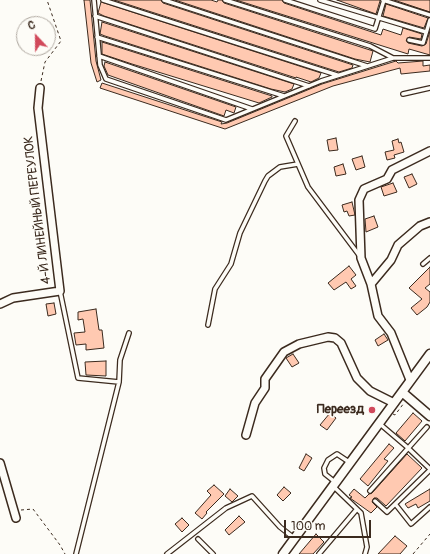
<!DOCTYPE html>
<html>
<head>
<meta charset="utf-8">
<style>
	body { margin:0 }
	#map { position:relative; width:430px; height:554px; overflow:hidden; background:#fdfcf7; font-family:Pangolin,sans-serif }
	canvas { display:block }
	.north { position:absolute; left:16px; top:16px; width:40px; height:40px; box-sizing:border-box; background:#fdfcf7; border:1px solid #afa8a0; border-radius:50%; rotate:338deg; font-size:11px; font-weight:700; line-height:16px; text-align:center; color:#3b2a1e }
	.north::after { content:''; display:block; margin:auto; width:14px; height:18px; background:#d1495b; clip-path:polygon(50% 0,100% 100%,50% 72%,0 100%) }
	.scale { position:absolute; left:284px; top:520px; width:87px; height:18px; box-sizing:border-box; border:2px solid #3b2a1e; border-top:0; padding-left:5px; font-size:12px; line-height:14px; white-space:nowrap; color:#3b2a1e; -webkit-text-stroke:3px #fdfcf7; paint-order:stroke }
</style>
</head>
<body>
<div id="map">
<canvas width="430" height="554"></canvas>
<div class="north">С</div>
<div class="scale">100 m</div>
</div>
<script>
const c = document.querySelector('canvas').getContext('2d');
c.lineJoin = 'round';
function fill(path, color) { c.fillStyle = color; c.fill(path, 'evenodd'); }
const toPath = rows => new Path2D(rows.map(r => 'M' + r).join(''));
function strokePath(path, color, width, dash) { c.strokeStyle = color; c.lineWidth = width; c.lineCap = dash ? 'butt' : 'round'; c.setLineDash(dash || []); c.stroke(path); }
function drawText(font, color, halo, rows, align = 'center') {
  c.font = font + ' Pangolin,sans-serif'; c.lineWidth = 3.5; c.setLineDash([]); c.textBaseline = 'middle'; c.strokeStyle = halo; c.fillStyle = color; for (const [text, x, y, turn = 0] of rows) {
    c.save(); c.translate(x, y); c.rotate((+turn || 0) * Math.PI / 180); c.textAlign = isNaN(turn) ? turn : align; if (halo) c.strokeText(text, 0, 0); c.fillText(text, 0, 0); c.restore();
  }
}
const building = toPath([
	[84,0,90,0,96,61,101,80,97,82,91,63,84,0],
	[114,0,161,0,163,3,353,65,352,68,339,72,323,67,114,0],
	[175,0,211,0,217,2,218,0,222,0,224,3,373,51,370,62,355,59,175,0],
	[236,0,282,0,284,3,381,35,383,29,401,35,403,28,422,34,421,39,409,37,406,40,408,43,422,46,426,44,430,31,430,55,409,49,408,54,236,0],
	[337,0,380,0,380,1,376,14,337,0],
	[394,0,430,0,430,12,394,0],
	[101,2,321,73,319,78,311,82,296,77,296,78,104,16,98,13,101,2],
	[386,4,428,18,424,28,383,16,386,4],
	[102,22,294,84,292,89,285,92,271,89,105,36,100,34,102,22],
	[102,42,272,96,272,97,259,103,132,64,102,54,102,42],
	[396,61,398,63,423,61,423,66,430,65,430,71,401,74,400,68,333,86,225,129,100,88,102,83,222,122,221,124,227,123,322,84,396,61],
	[105,62,236,107,234,113,226,110,224,116,108,75,104,66,105,62],
	[336,138,338,150,329,151,327,140,336,138],
	[398,139,399,143,401,142,404,152,394,155,395,158,387,160,385,152,394,150,392,141,398,139],
	[362,156,365,167,356,170,352,159,362,156],
	[343,164,346,174,336,176,334,167,343,164],
	[412,174,417,184,409,188,404,177,412,174],
	[393,183,397,192,384,196,381,187,393,183],
	[352,202,355,215,349,216,347,211,344,212,342,205,352,202],
	[374,216,378,227,366,232,365,219,374,216],
	[349,266,356,275,351,279,356,286,351,289,346,282,334,290,328,283,349,266],
	[430,267,430,284,425,288,430,292,430,302,427,307,417,315,411,308,422,299,409,288,430,267],
	[54,303,56,314,48,316,46,304,54,303],
	[96,309,99,330,102,330,104,348,86,350,86,344,76,345,74,333,85,332,83,319,78,320,78,312,96,309],
	[384,334,388,340,378,346,375,340,384,334],
	[293,354,299,363,292,367,286,358,293,354],
	[106,361,106,376,86,375,85,362,106,361],
	[330,413,336,418,327,430,320,425,330,413],
	[413,413,422,421,405,441,396,433,413,413],
	[389,444,394,448,384,459,388,461,368,486,360,479,389,444],
	[306,454,312,458,304,471,299,468,306,454],
	[407,454,422,468,386,506,377,498,374,498,372,502,377,507,371,513,350,498,352,497,349,495,354,489,365,498,369,494,372,493,407,454],
	[214,485,224,494,206,512,207,513,202,519,195,513,211,495,207,491,214,485],
	[284,487,291,493,283,501,277,495,284,487],
	[230,489,238,496,232,502,225,496,230,489],
	[430,489,430,501,418,508,416,504,408,508,405,504,430,489],
	[239,516,245,522,229,535,225,530,239,516],
	[182,518,189,525,182,532,175,524,182,518],
	[316,534,324,542,313,554,299,554,316,534],
	[395,536,407,546,400,554,378,554,395,536]
]);
const path = toPath([
	[41,81,45,62,61,41,47,0],
	[393,414,395,415,404,403],
	[21,510,33,509,60,545,65,554],
	[413,554,430,534]
]);
const service = toPath([
	[94,0,100,65,106,79,226,120,321,81,393,58,430,58],
	[103,0,337,75],
	[164,0,367,66],
	[225,0,370,46,393,58],
	[285,0,375,29,384,0],
	[320,0,426,32],
	[383,0,430,15],
	[95,16,309,86],
	[97,37,284,96],
	[409,40,423,43,430,20],
	[99,56,252,109],
	[403,94,430,88],
	[295,121,286,136,308,187,359,255],
	[423,264,430,258],
	[60,291,78,378,119,382],
	[208,325,215,289,231,264,240,233,265,181,268,176,280,167,298,164],
	[380,424,407,447,430,469],
	[335,482,325,474,324,468,328,460,337,454,349,462],
	[333,486,361,513,367,547,365,554],
	[370,491,427,427],
	[375,501,387,512,430,470],
	[396,505,411,524,430,507],
	[198,539,213,554],
	[76,554,119,382,120,360,129,333],
	[167,554,226,508,252,496,280,527,294,538],
	[319,554,357,509]
]);
const minor = toPath([
	[371,284,391,260,398,245,420,226,430,222],
	[0,304,13,298,60,291,38,108,40,88],
	[410,380,391,333,378,316,371,284,361,258,359,200,364,189,387,179,392,170,430,151],
	[246,435,255,403,265,388,265,379,284,352,299,344,328,337,335,338,341,343,357,378,370,391,394,403],
	[0,463,16,518]
]);
const tertiary = toPath([
	[402,392,430,416],
	[283,554,430,354]
]);
const markers = [
	[372,410,4,"#d1495b"]
];
const streetNames = [
	["4-Й ЛИНЕЙНЫЙ ПЕРЕУЛОК",38,210,-97]
];
const poiNames = [
	["Переезд",364,410]
];
fill(building, '#ffc9b1');
strokePath(building, '#3b2a1e', 1);
strokePath(service, '#3b2a1e', 6);
strokePath(minor, '#3b2a1e', 10);
strokePath(tertiary, '#3b2a1e', 11);
strokePath(path, '#3b2a1e', 1, [3, 3]);
strokePath(service, '#fdfcf7', 3.5);
strokePath(minor, '#fdfcf7', 7);
strokePath(tertiary, '#fdfcf7', 8);
for (const [x, y, r, color] of markers) { const dot = new Path2D(); dot.arc(x, y, r, 0, 2 * Math.PI); c.fillStyle = color; c.fill(dot); strokePath(dot, '#fdfcf7', 1.5); }
drawText('13px', '#3b2a1e', '#fdfcf7', streetNames);
drawText('bold 13px', '#3b2a1e', '#fdfcf7', poiNames, 'right');
</script>
</body>
</html>
